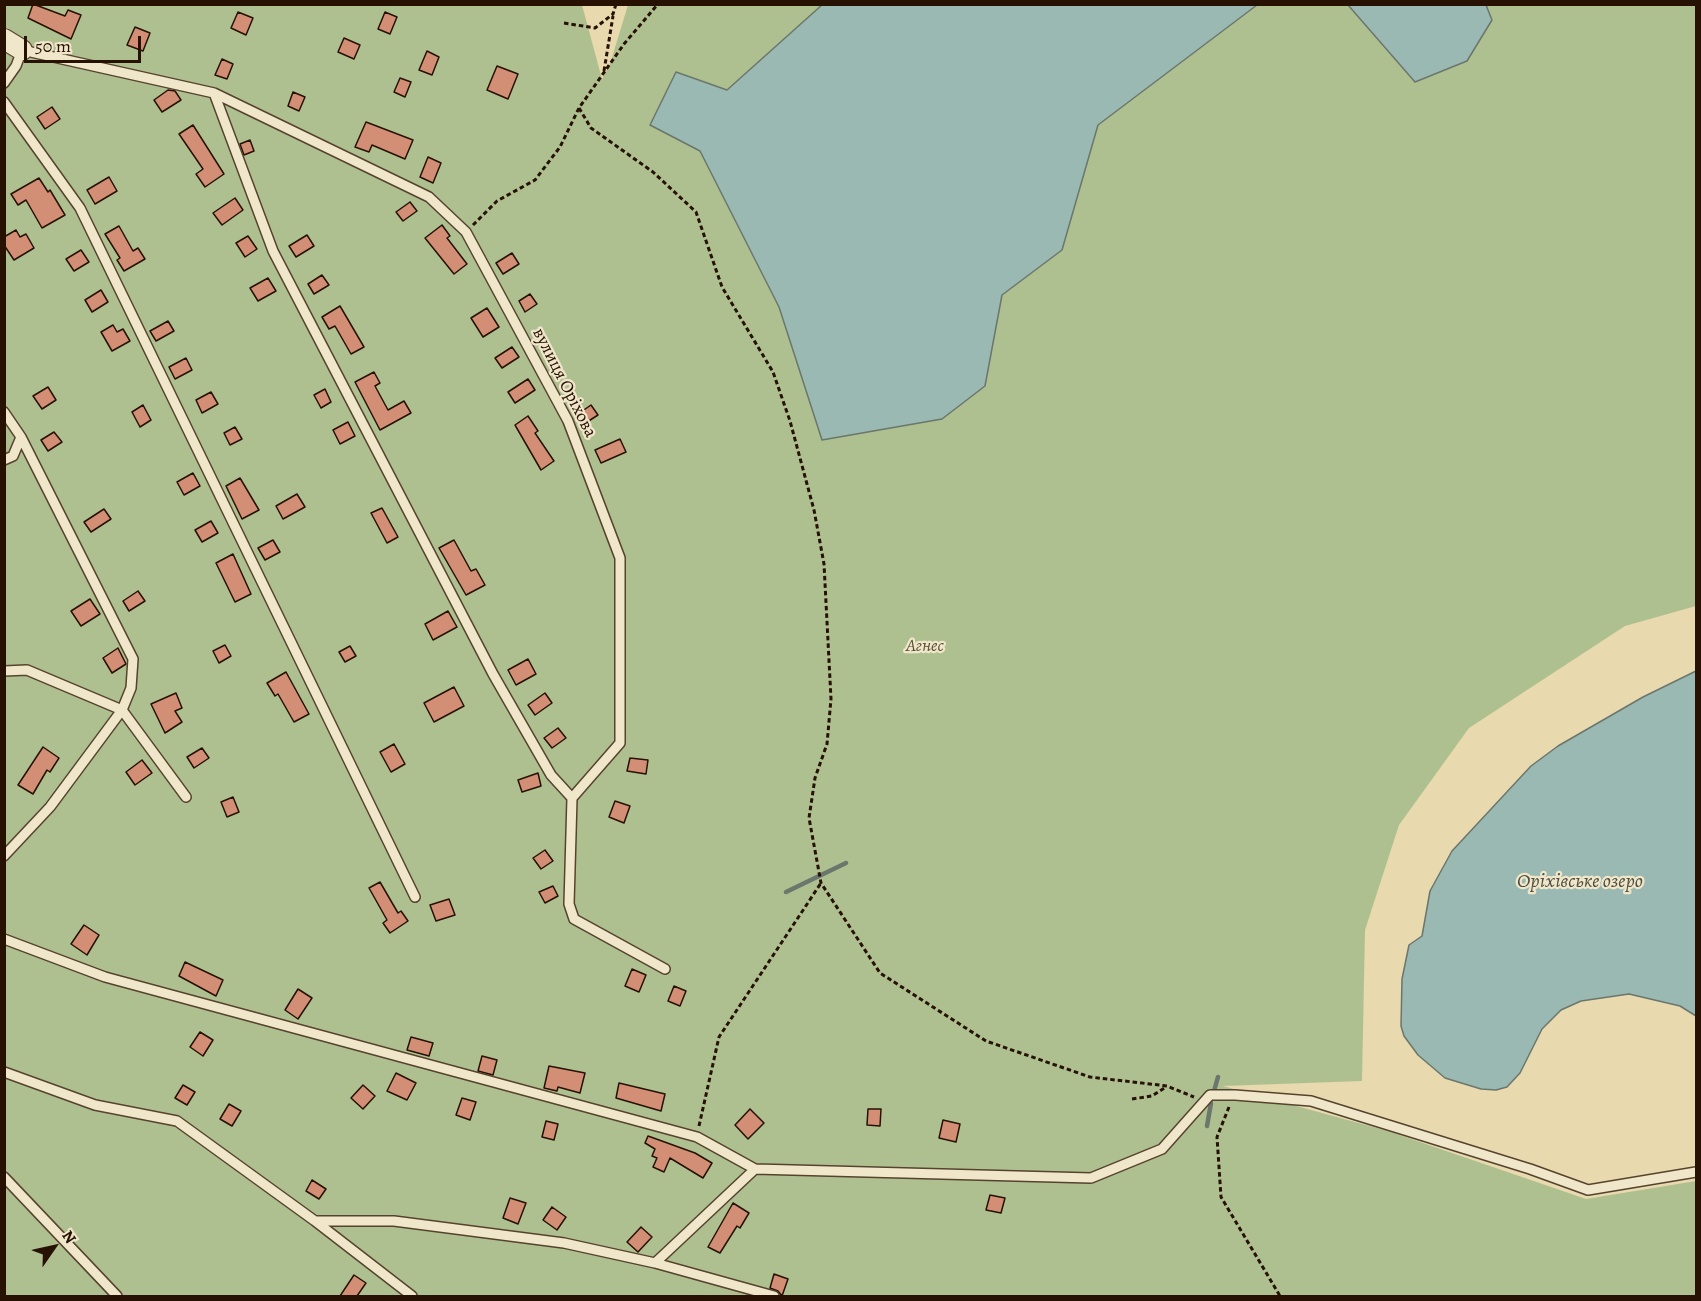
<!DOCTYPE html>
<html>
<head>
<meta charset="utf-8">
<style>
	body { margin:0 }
	#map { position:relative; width:1701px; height:1301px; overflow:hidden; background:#e8d9ae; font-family:Alegreya,serif }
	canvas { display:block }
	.frame { position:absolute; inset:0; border:6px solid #261103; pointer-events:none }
	.north { position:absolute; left:24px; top:1217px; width:60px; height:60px; -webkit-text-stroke:4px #f0e6ca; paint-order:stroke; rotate:56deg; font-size:16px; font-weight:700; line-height:24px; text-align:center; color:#261103 }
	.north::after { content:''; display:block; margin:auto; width:21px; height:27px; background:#261103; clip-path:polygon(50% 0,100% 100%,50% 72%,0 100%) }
	.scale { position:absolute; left:24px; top:36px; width:117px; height:27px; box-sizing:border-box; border:3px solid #261103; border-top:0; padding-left:8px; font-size:18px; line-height:21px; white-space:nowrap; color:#261103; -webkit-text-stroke:4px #f0e6ca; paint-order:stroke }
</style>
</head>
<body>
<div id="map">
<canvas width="1701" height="1301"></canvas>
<div class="frame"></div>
<div class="north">N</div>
<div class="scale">50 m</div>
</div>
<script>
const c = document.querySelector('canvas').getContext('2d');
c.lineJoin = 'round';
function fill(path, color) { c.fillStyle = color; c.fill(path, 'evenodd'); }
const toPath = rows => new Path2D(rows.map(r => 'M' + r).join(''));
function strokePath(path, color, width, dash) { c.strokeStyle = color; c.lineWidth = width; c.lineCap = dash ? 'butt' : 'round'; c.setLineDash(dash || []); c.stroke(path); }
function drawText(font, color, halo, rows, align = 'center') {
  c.font = font + ' Alegreya,serif'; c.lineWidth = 4.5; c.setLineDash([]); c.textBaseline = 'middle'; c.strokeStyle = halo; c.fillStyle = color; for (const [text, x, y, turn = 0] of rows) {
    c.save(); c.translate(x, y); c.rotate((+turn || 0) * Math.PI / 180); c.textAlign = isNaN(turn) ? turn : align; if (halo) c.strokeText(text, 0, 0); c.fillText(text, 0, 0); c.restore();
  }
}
const green = toPath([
	[5,5,582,5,602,79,610,64,628,5,823,5,727,90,650,125,700,151,779,307,822,440,985,387,1002,295,1062,250,1098,125,1257,5,1348,5,1415,82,1492,20,1486,5,1696,5,1696,606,1625,626,1469,728,1399,825,1365,930,1362,1081,1223,1086,1388,1131,1586,1199,1696,1181,1696,1296,5,1296]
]);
const water = toPath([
	[823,4,1257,5,1098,125,1062,250,1002,295,985,386,942,419,822,440,779,307,700,151,650,125,676,72,727,90,823,4],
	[1348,5,1486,5,1492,20,1467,61,1415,82,1348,5],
	[1696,671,1696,1016,1680,1006,1629,994,1581,1001,1561,1010,1542,1029,1520,1073,1507,1087,1496,1090,1481,1089,1445,1078,1418,1055,1404,1036,1401,1026,1402,979,1409,945,1422,936,1430,891,1452,851,1531,766,1558,746,1643,697,1696,671]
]);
const stream = toPath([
	[786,892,846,863],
	[1214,1091,1218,1077],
	[1207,1126,1211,1103]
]);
const building = toPath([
	[33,4,65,16,68,10,81,15,71,39,28,18,33,4],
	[238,12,253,18,246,35,231,28,238,12],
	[385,12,397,17,390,34,378,29,385,12],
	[135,27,150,33,143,51,127,45,135,27],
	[344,38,360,45,354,59,338,52,344,38],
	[427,51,439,57,432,75,419,70,427,51],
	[222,59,233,64,227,79,215,75,222,59],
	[497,66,518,74,508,99,487,90,497,66],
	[400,78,411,82,405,97,394,92,400,78],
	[168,90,175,91,181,100,162,112,154,100,168,90],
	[293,92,305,97,299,111,288,106,293,92],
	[52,107,60,119,45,129,37,117,52,107],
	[366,122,413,140,405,159,372,145,369,152,355,147,366,122],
	[193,125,224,174,205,187,196,174,203,169,179,134,193,125],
	[250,140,254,151,244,155,240,144,250,140],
	[428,157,441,163,433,183,420,177,428,157],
	[109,177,117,191,95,204,87,190,109,177],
	[39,178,48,192,50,190,65,215,42,228,26,200,18,205,11,194,39,178],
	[235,198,243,210,222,225,213,213,235,198],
	[410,202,417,211,403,221,396,212,410,202],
	[442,225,450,236,447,238,467,264,454,274,425,238,442,225],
	[119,226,133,251,138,248,145,259,124,271,117,260,120,258,105,234,119,226],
	[16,230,20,237,26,234,34,248,14,260,4,245,4,237,16,230],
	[307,235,314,246,296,257,289,246,307,235],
	[248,236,257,249,245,257,236,243,248,236],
	[81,250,89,262,74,271,66,259,81,250],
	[512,253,519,264,503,274,496,263,512,253],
	[322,275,329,285,314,294,308,284,322,275],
	[268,278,276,291,258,301,250,288,268,278],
	[101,290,108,302,92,312,85,300,101,290],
	[530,294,537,304,525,312,519,301,530,294],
	[340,306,364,347,351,354,335,326,329,329,322,317,340,306],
	[487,308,499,327,483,337,471,318,487,308],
	[168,321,174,331,156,341,150,331,168,321],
	[113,325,117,332,123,329,130,341,112,351,101,332,113,325],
	[512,347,519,357,502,368,495,358,512,347],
	[186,358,192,370,175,379,169,367,186,358],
	[374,372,380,383,375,386,388,410,404,401,411,413,380,430,355,382,374,372],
	[528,379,535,390,515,403,508,392,528,379],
	[48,387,56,400,42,409,33,396,48,387],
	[325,389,331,402,321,408,314,395,325,389],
	[211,392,218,404,202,413,196,400,211,392],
	[143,405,151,420,140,427,132,412,143,405],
	[591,405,598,415,584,424,578,414,591,405],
	[528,416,538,431,535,433,554,461,541,470,515,425,528,416],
	[348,422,355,436,340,444,333,430,348,422],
	[235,427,242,439,230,445,224,433,235,427],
	[54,432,62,442,48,451,41,440,54,432],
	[620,439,626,452,601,463,595,450,620,439],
	[193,473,200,486,184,495,177,482,193,473],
	[240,478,259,510,242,519,226,486,240,478],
	[297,494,305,507,283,519,276,506,297,494],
	[382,508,398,537,387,543,371,513,382,508],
	[104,509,111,519,91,532,84,522,104,509],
	[211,521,218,533,202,542,195,530,211,521],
	[273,540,280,552,265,560,258,548,273,540],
	[454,540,471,571,476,569,485,585,466,595,439,548,454,540],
	[233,554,251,594,235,602,216,563,233,554],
	[138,591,145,601,129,611,123,601,138,591],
	[90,599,100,614,81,626,71,611,90,599],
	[448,611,457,627,433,640,425,624,448,611],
	[225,645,231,656,219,663,213,651,225,645],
	[350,646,356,656,345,662,339,652,350,646],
	[118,648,126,664,112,673,103,658,118,648],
	[528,659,536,674,516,685,508,670,528,659],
	[286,672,309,714,294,722,278,694,275,696,267,683,286,672],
	[454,687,464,706,434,722,424,703,454,687],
	[176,693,182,708,175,711,182,722,165,733,151,704,176,693],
	[545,693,552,703,535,715,528,705,545,693],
	[558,728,566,738,552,748,544,738,558,728],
	[394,744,405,764,391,772,380,752,394,744],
	[43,747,59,758,50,772,47,770,33,794,18,785,43,747],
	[202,748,209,758,194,768,187,757,202,748],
	[630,758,648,760,646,774,627,771,630,758],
	[142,760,152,773,135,785,126,772,142,760],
	[538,773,541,786,522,792,518,780,538,773],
	[233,797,239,812,227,817,221,802,233,797],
	[615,801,630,806,624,823,609,817,615,801],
	[545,850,553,861,541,869,533,858,545,850],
	[380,882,398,913,401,911,408,921,390,933,383,923,387,920,369,888,380,882],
	[553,886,558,896,545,903,539,892,553,886],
	[449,899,455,915,436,921,430,905,449,899],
	[84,925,99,935,87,955,71,944,84,925],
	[185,962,223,980,216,996,179,976,185,962],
	[632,969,646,975,639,992,625,986,632,969],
	[674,986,686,991,680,1006,668,1001,674,986],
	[298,989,312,998,298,1019,285,1010,298,989],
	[200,1032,213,1040,203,1056,190,1047,200,1032],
	[411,1037,433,1043,429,1056,407,1050,411,1037],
	[482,1056,497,1060,493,1075,478,1071,482,1056],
	[549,1066,585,1073,580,1093,558,1087,557,1091,544,1088,549,1066],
	[396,1073,416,1083,407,1100,387,1091,396,1073],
	[619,1083,665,1094,661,1111,616,1098,619,1083],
	[183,1085,195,1092,187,1105,175,1098,183,1085],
	[363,1085,375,1096,363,1109,351,1098,363,1085],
	[462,1098,476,1102,470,1120,456,1115,462,1098],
	[229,1104,241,1111,232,1126,220,1119,229,1104],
	[750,1109,764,1123,748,1139,735,1125,750,1109],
	[868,1109,881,1109,880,1126,867,1125,868,1109],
	[943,1120,960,1124,956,1142,939,1138,943,1120],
	[546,1121,558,1124,554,1140,542,1137,546,1121],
	[648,1136,695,1153,712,1163,703,1178,670,1158,664,1172,653,1167,657,1158,652,1156,655,1149,645,1143,648,1136],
	[312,1180,326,1189,319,1199,306,1191,312,1180],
	[990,1195,1005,1198,1001,1213,986,1210,990,1195],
	[510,1198,526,1203,518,1224,503,1218,510,1198],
	[733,1203,749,1213,740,1228,737,1226,720,1253,708,1247,733,1203],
	[552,1207,566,1217,557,1230,543,1220,552,1207],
	[641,1227,652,1237,638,1252,627,1242,641,1227],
	[774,1274,788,1279,782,1296,778,1291,770,1288,774,1274],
	[354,1275,366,1283,357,1296,340,1296,354,1275]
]);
const path = toPath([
	[564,23,595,28,613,14,616,4],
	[604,71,613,16],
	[579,108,591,128,653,172,696,212,722,287,773,372,790,421,814,510,824,564,831,699,827,744,815,778,809,818,821,883,880,973,986,1041,1090,1077,1167,1086,1194,1097],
	[473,225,497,201,535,180,560,147,579,108,624,44,658,4],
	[1132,1099,1152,1096,1166,1087],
	[1229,1107,1217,1137,1221,1197,1280,1296],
	[699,1126,719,1037,821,883]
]);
const service = toPath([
	[4,83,16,66,22,50,214,93,429,197,466,232,568,421,620,558,620,743,572,798,569,904,574,919,665,969],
	[214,93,273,251,493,674,551,775,572,798],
	[4,102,80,208,415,897],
	[4,412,21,437,133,659,131,688,122,710,50,807,4,856],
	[4,460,13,456,21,437],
	[4,671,27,670,122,710,186,797],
	[4,939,105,977,697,1137,755,1169,1091,1178,1162,1149,1210,1095,1235,1095,1311,1101,1530,1169,1588,1190,1696,1172],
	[4,1072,95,1105,177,1121,315,1221,412,1296],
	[4,1177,117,1296],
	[315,1221,394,1221,564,1243,655,1263,774,1296],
	[655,1263,755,1169]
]);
const minor = toPath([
	[4,39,22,50]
]);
const streetNames = [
	["вулиця Оріхова",564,383,63]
];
const parkNames = [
	["Агнес",925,647]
];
const waterNames = [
	["Оріхівське озеро",1580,882]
];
fill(green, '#afc090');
fill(water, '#99b9b2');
strokePath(water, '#6b766c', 1.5);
strokePath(stream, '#6b766c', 4.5);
fill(building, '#d38f76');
strokePath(building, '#261103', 1.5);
strokePath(service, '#56432e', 12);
strokePath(minor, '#56432e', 22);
strokePath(path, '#261103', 3, [4.5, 3]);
strokePath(service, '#f0e6ca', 9);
strokePath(minor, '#f0e6ca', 20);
drawText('18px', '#261103', '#f0e6ca', streetNames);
drawText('italic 18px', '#564e34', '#f0e6ca', parkNames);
drawText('italic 20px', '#4e4c40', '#f0e6ca', waterNames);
</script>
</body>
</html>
